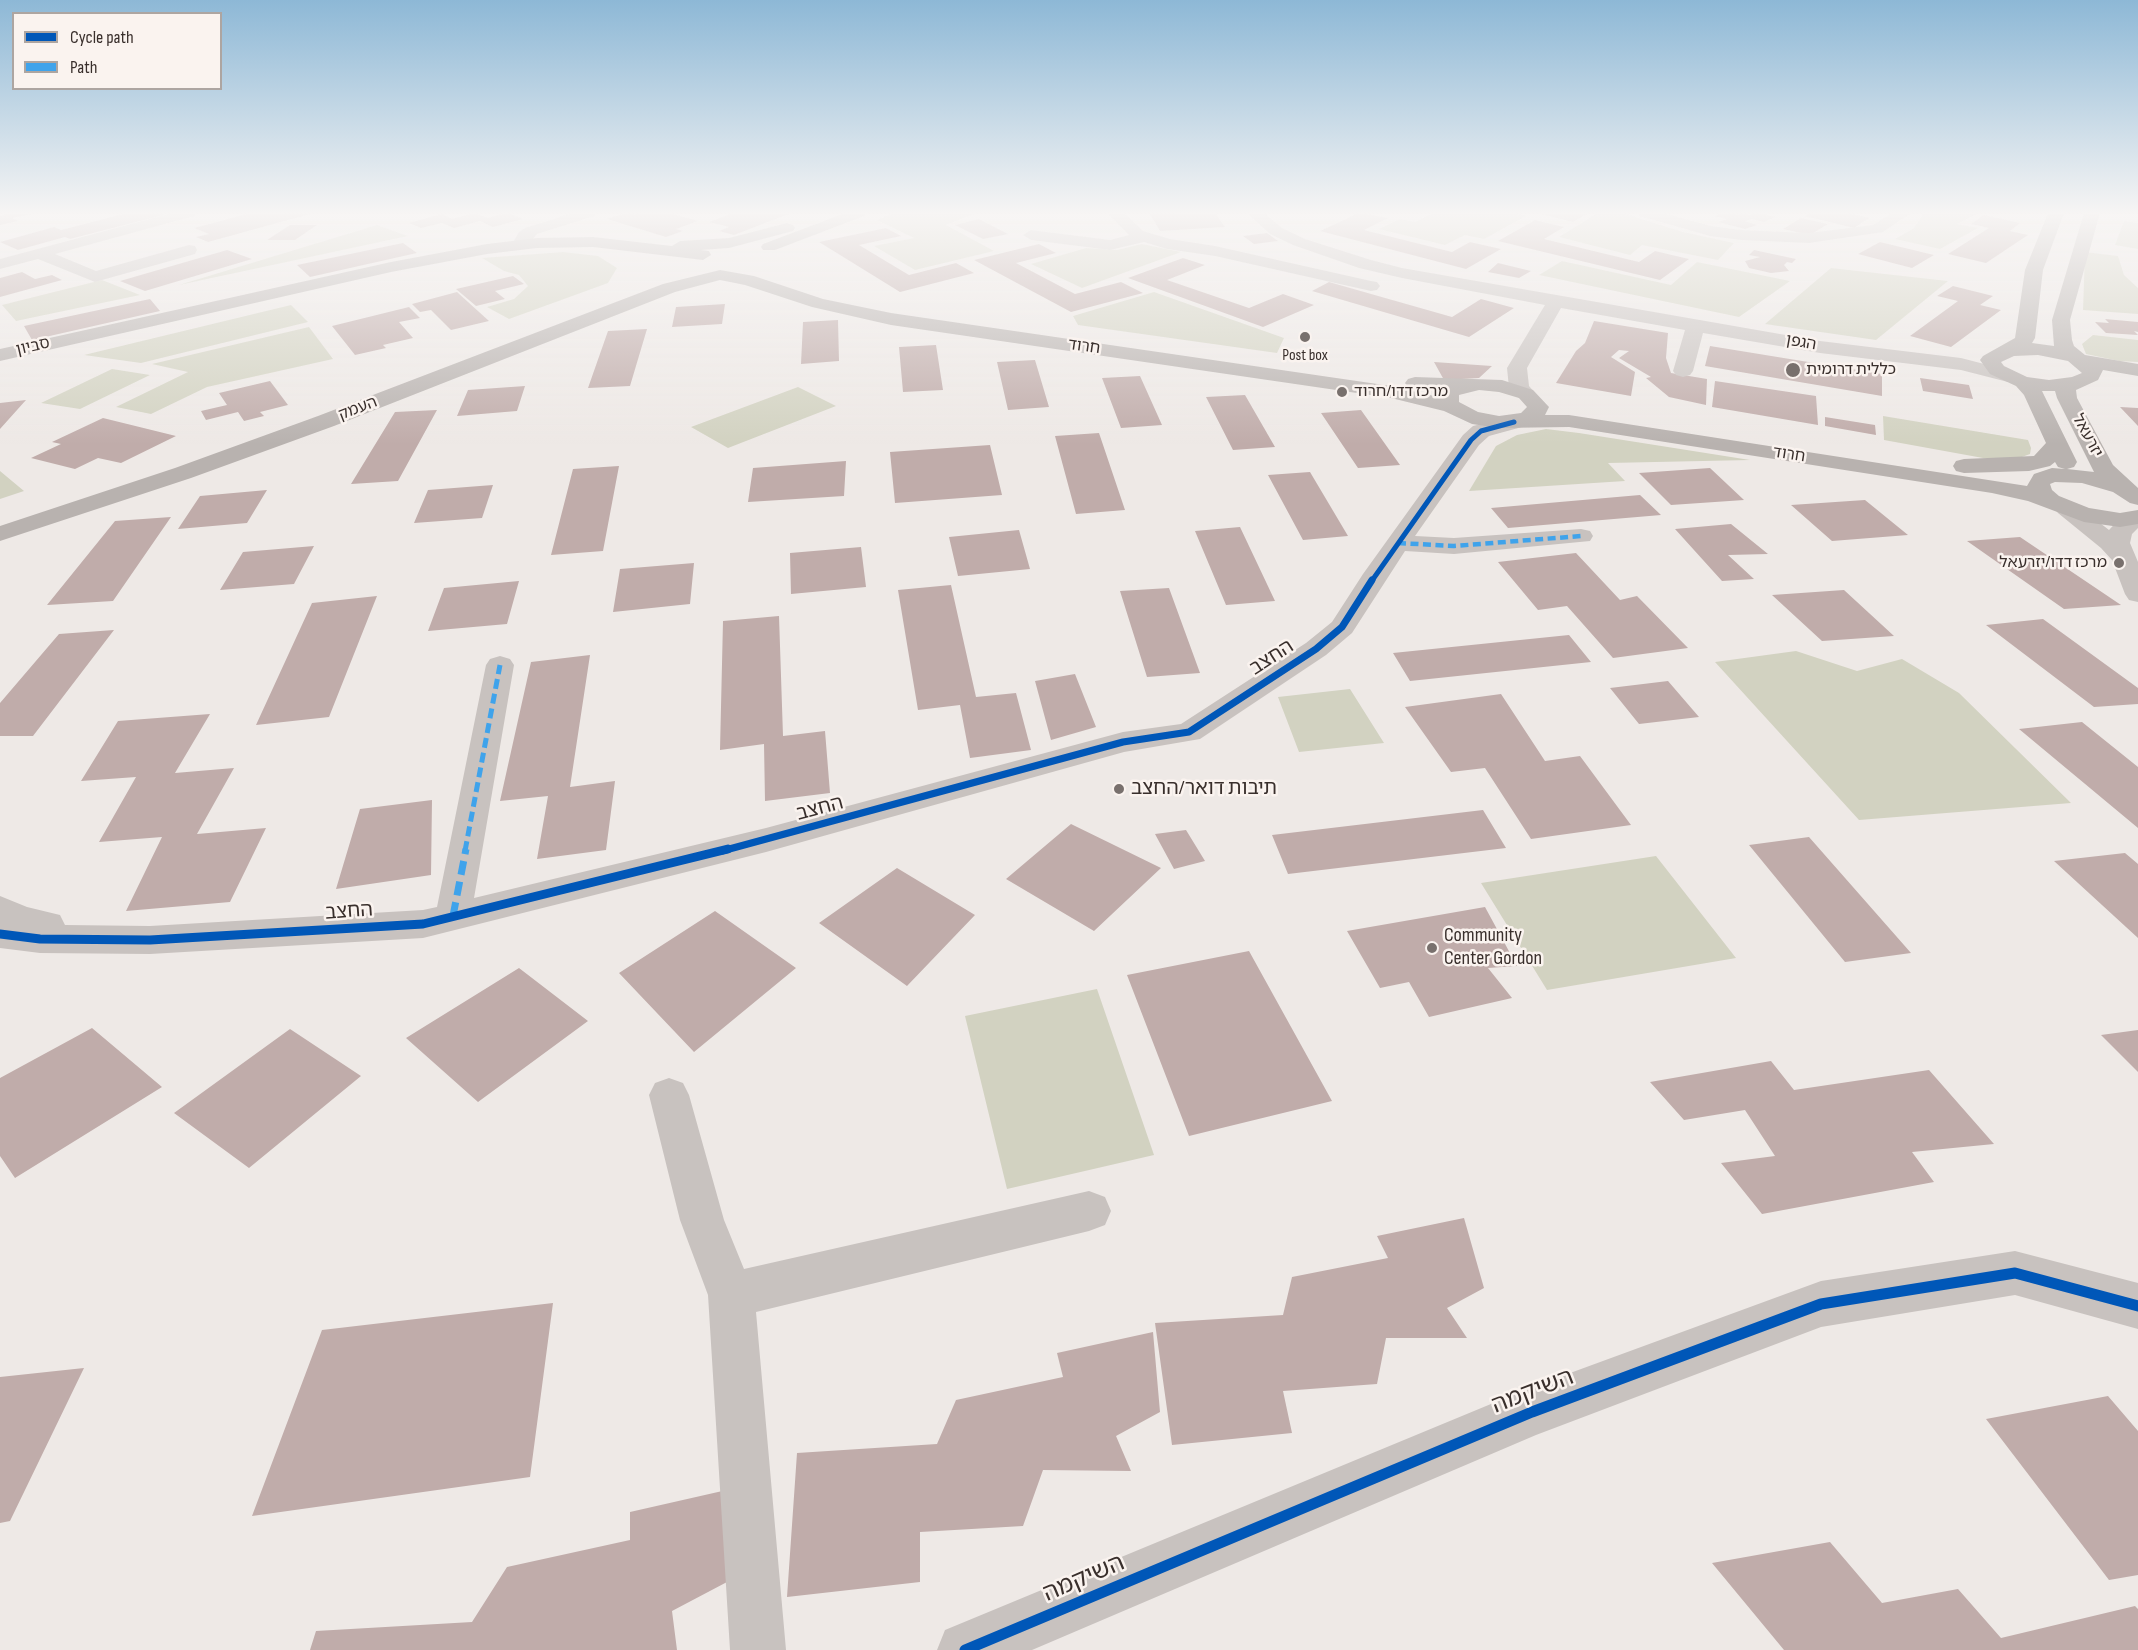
<!DOCTYPE html>
<html>
<head>
<meta charset="utf-8">
<style>
	body { margin:0 }
	#map { position:relative; width:2138px; height:1650px; overflow:hidden; background:#eee9e6; font-family:"Sofia Sans Condensed",sans-serif }
	canvas { display:block }
	.legend { position:absolute; left:12px; top:12px; width:210px; height:78px; box-sizing:border-box; background:#faf3ef; border:2px solid #ada5a1; margin:0; padding:8px 10px; list-style:none; font-size:18px; color:#392f2c }
	.legend li { display:flex; align-items:center; gap:12px; height:30px }
	.legend b { width:30px; border:2px solid #ada5a1 }
</style>
</head>
<body>
<div id="map">
<canvas width="2138" height="1650"></canvas>
<ul class="legend">
<li><b style="height:8px;background:#0057b8"></b>Cycle path</li>
<li><b style="height:8px;background:#3fa3eb"></b>Path</li>
</ul>
</div>
<script>
const c = document.querySelector('canvas').getContext('2d');
c.lineJoin = 'round';
function fill(path, color) { c.fillStyle = color; c.fill(path, 'evenodd'); }
const toPath = rows => new Path2D(rows.map(r => 'M' + r).join(''));
function strokePath(path, color, width, dash) { c.strokeStyle = color; c.lineWidth = width; c.lineCap = dash ? 'butt' : 'round'; c.setLineDash(dash || []); c.stroke(path); }
function drawText(font, color, halo, rows, align = 'center') {
  c.font = font + ' "Sofia Sans Condensed","Noto Sans Hebrew",sans-serif'; c.lineWidth = 5; c.setLineDash([]); c.textBaseline = 'middle'; c.strokeStyle = halo; c.fillStyle = color; for (const [text, x, y, turn = 0] of rows) {
    c.save(); c.translate(x, y); c.rotate((+turn || 0) * Math.PI / 180); c.textAlign = isNaN(turn) ? turn : align; if (halo) c.strokeText(text, 0, 0); c.fillText(text, 0, 0); c.restore();
  }
}
const green = toPath([
	[894,213,976,213,946,225,994,251,915,270,874,246,914,238,877,220],
	[1434,213,1512,213,1526,216,1484,239,1465,235,1445,245,1379,229,1400,219,1415,222],
	[1598,213,1622,213,1683,232,1734,243,1718,260,1642,245,1630,255,1559,237],
	[1924,213,1978,213,1957,224,1978,228,1940,249,1895,239,1914,228],
	[2124,221,2138,223,2138,249,2115,245],
	[377,225,408,236,179,285],
	[1142,244,1181,252,1082,288,1031,264,1086,248,1117,250],
	[563,252,598,256,617,268,608,283,509,319,487,307,514,299,528,286,519,275,504,271,482,258],
	[2085,252,2118,256,2124,275,2138,288,2138,314,2083,310],
	[1562,261,1671,285,1697,262,1790,281,1739,317,1539,275],
	[1831,268,1948,281,1876,340,1765,324],
	[102,280,140,295,16,321,2,305],
	[1154,292,1284,338,1277,353,1078,325,1073,316],
	[291,305,308,322,141,363,84,355],
	[309,327,333,359,207,387,151,414,116,407,188,372,152,364],
	[2093,335,2138,340,2138,362,2119,361,2086,354,2082,344],
	[112,369,150,375,80,409,41,403],
	[798,387,836,406,728,448,691,427],
	[1883,416,2028,440,2031,448,2030,454,2019,458,1983,458,1884,440],
	[1546,429,1579,433,1750,460,1608,463,1625,481,1469,491,1496,446,1517,435],
	[0,471,24,491,0,499],
	[1796,651,1857,671,1902,659,1959,693,2071,803,1859,820,1715,662],
	[1350,689,1384,743,1299,752,1278,697],
	[1656,856,1736,958,1547,990,1481,883],
	[1097,989,1154,1155,1007,1189,965,1016]
]);
const building = toPath([
	[2,213,31,213,31,214,12,218,18,221,0,225,0,216,6,215],
	[127,213,167,214,70,239,65,237,18,250,0,242,54,227,61,230],
	[251,213,310,214,208,242,196,237,209,234,194,228],
	[474,213,488,218,507,213,523,219,493,227,480,221,454,228,442,223,421,228,409,223,442,214,452,219],
	[626,213,633,215,640,213,669,213,698,221,676,229,683,231,666,237,607,219],
	[734,213,791,213,734,235,719,231,729,227,709,222],
	[1215,213,1225,227,1160,231,1150,214],
	[1359,213,1388,218,1364,230,1452,252,1470,242,1501,249,1466,269,1320,231],
	[1538,213,1588,213,1573,222],
	[1723,213,1742,215,1769,213,1765,215,1775,217,1764,222,1752,219,1745,221,1757,225,1745,229,1718,222,1727,219,1715,216],
	[1811,213,1846,213,1869,218,1854,228,1805,216],
	[1984,215,2020,223,2010,231,2028,235,1986,263,1948,254,1989,228,1971,224],
	[1801,218,1828,224,1810,235,1783,229],
	[979,219,1008,234,983,239,955,225],
	[1535,220,1564,227,1544,239,1639,262,1655,251,1689,259,1660,280,1498,241],
	[290,225,317,225,295,240,267,240],
	[886,228,901,236,859,245,909,275,956,263,974,273,900,292,819,242],
	[1267,233,1278,241,1254,244,1243,236],
	[1880,242,1934,255,1912,268,1858,254],
	[403,243,417,253,310,277,297,265],
	[1039,244,1056,253,1016,263,1075,294,1121,282,1143,293,1071,312,974,260],
	[227,250,252,259,145,291,120,281],
	[1754,250,1796,259,1792,263,1787,262,1784,265,1789,271,1771,273,1749,268,1745,261,1760,257,1749,255],
	[1183,258,1205,265,1167,280,1249,308,1283,294,1314,305,1263,327,1128,278],
	[1498,263,1531,271,1519,278,1488,272],
	[22,272,35,279,52,275,62,280,0,297,0,278],
	[513,276,524,284,495,291,505,299,476,306,456,289],
	[1329,282,1452,317,1481,299,1514,308,1469,337,1312,291],
	[1953,286,1993,296,1980,305,2001,310,1951,347,1910,336,1958,301,1937,296],
	[457,292,489,321,451,330,431,310,420,312,412,304],
	[150,299,160,311,32,340,24,326],
	[725,304,722,324,672,327,676,307],
	[409,307,420,318,399,322,413,338,383,345,386,348,355,355,332,326],
	[2105,319,2138,322,2138,332,2134,331,2138,335,2106,333,2095,322,2109,323],
	[838,320,839,361,801,364,803,322],
	[1594,321,1668,333,1666,358,1671,373,1707,379,1706,405,1669,397,1646,378,1651,377,1619,358,1629,351,1619,350,1611,357,1635,372,1631,396,1556,383,1576,351,1585,343],
	[647,329,630,386,588,388,608,331],
	[936,345,943,390,903,392,899,347],
	[1710,346,1882,374,1882,396,1705,366],
	[1035,360,1049,407,1008,410,997,362],
	[1434,362,1492,366,1479,378,1444,380],
	[1140,376,1162,425,1121,428,1102,378],
	[1920,378,1969,385,1973,399,1923,391],
	[270,381,288,405,260,412,264,416,244,421,238,412,206,420,201,411,227,405,219,393],
	[1715,381,1816,396,1818,425,1712,407],
	[525,386,517,411,457,416,468,390],
	[1245,395,1275,447,1233,450,1206,397],
	[26,400,0,429,0,403],
	[2120,407,2138,408,2138,426],
	[437,410,398,481,351,484,395,412],
	[1361,410,1400,465,1358,468,1321,413],
	[1825,417,1875,425,1876,435,1825,426],
	[103,418,176,436,121,463,98,458,75,469,31,458,61,444,52,442],
	[1099,433,1125,510,1076,514,1055,436],
	[990,445,1002,495,895,503,890,452],
	[846,461,844,496,748,502,753,468],
	[619,466,603,551,551,555,573,469],
	[1710,468,1744,500,1671,505,1639,473],
	[1310,472,1348,536,1303,540,1268,475],
	[493,485,482,518,414,523,428,490],
	[267,490,247,523,178,529,200,496],
	[1640,495,1661,515,1508,528,1491,508],
	[1865,500,1908,535,1832,541,1791,505],
	[171,517,113,601,47,605,115,521],
	[1731,524,1768,554,1728,555,1754,579,1722,581,1675,529],
	[1240,527,1275,601,1226,605,1195,531],
	[1019,530,1030,569,958,576,949,537],
	[2020,537,2121,605,2064,609,1967,541],
	[314,546,294,584,220,590,243,552],
	[861,547,866,587,791,594,790,553],
	[1576,553,1620,600,1637,596,1688,648,1613,658,1567,606,1538,610,1498,562],
	[694,563,690,604,613,612,620,569],
	[519,581,507,624,428,631,444,588],
	[951,585,976,697,1016,693,1031,750,970,758,960,705,918,710,898,590],
	[1169,588,1200,673,1147,677,1120,591],
	[1844,590,1894,636,1822,641,1772,595],
	[377,596,329,717,256,725,312,603],
	[779,616,783,736,825,731,830,793,765,801,764,744,720,750,723,621],
	[2043,619,2138,688,2138,704,2094,707,1986,625],
	[114,630,33,736,0,736,0,703,59,634],
	[1569,635,1591,662,1410,681,1393,653],
	[590,655,570,787,615,781,606,850,537,859,548,796,500,801,531,662],
	[1075,674,1096,727,1051,740,1035,681],
	[1668,681,1699,717,1639,724,1610,688],
	[1501,694,1545,761,1580,756,1631,825,1531,839,1485,768,1451,772,1405,707],
	[210,714,175,773,234,768,197,834,266,828,230,902,126,911,162,837,99,842,136,777,81,781,118,721],
	[2082,722,2138,767,2138,828,2019,729],
	[432,800,431,875,336,889,360,809],
	[1483,810,1506,848,1288,874,1272,835],
	[1071,824,1161,868,1094,931,1006,879],
	[1186,830,1205,861,1174,869,1155,834],
	[1809,837,1911,953,1845,962,1749,845],
	[2125,853,2138,864,2138,938,2054,861],
	[897,868,975,915,907,986,819,923],
	[1485,907,1517,966,1488,968,1512,998,1429,1017,1409,982,1380,988,1347,931],
	[715,911,796,968,694,1052,619,973],
	[1249,951,1332,1101,1189,1136,1127,975],
	[519,968,588,1021,478,1102,406,1038],
	[92,1028,162,1087,15,1178,0,1156,0,1078],
	[290,1029,361,1076,249,1168,174,1113],
	[2138,1030,2138,1072,2101,1035],
	[1771,1061,1794,1090,1929,1070,1994,1144,1912,1152,1934,1182,1762,1214,1721,1163,1775,1156,1745,1110,1684,1120,1650,1082],
	[1464,1218,1484,1288,1447,1308,1467,1338,1386,1338,1377,1384,1283,1391,1292,1433,1172,1445,1155,1323,1283,1315,1292,1277,1388,1258,1377,1236],
	[553,1303,530,1477,252,1516,322,1330],
	[1153,1332,1160,1412,1116,1436,1131,1471,1043,1470,1023,1526,920,1532,920,1582,787,1597,797,1453,937,1444,956,1400,1063,1377,1057,1353],
	[84,1368,10,1521,0,1523,0,1377],
	[2108,1396,2138,1431,2138,1575,2109,1580,1986,1419],
	[740,1487,727,1582,672,1611,677,1650,310,1650,316,1631,472,1622,507,1567,630,1540,630,1512],
	[1830,1542,1882,1603,1958,1589,2001,1638,2135,1606,2138,1609,2138,1650,1784,1650,1712,1563]
]);
const street = toPath([
	[172,213,197,213,194,216,55,254,96,271,189,245,195,246,197,250,195,254,95,282,38,259,0,269,0,259,172,213],
	[573,213,597,213,594,216,537,234,526,247,520,249,512,244,519,232,525,228,573,213],
	[1107,213,1124,213,1143,231,1170,239,1215,246,1371,281,1377,282,1380,286,1377,290,1371,291,1215,256,1167,249,1144,242,1110,250,1031,240,1023,235,1031,230,1110,240,1129,235,1107,213],
	[1247,213,1264,213,1282,228,1305,239,1371,260,1402,268,1820,341,1961,358,2015,372,2018,376,2015,380,2008,382,1961,370,1820,353,1703,333,1693,371,1690,375,1683,377,1676,375,1673,371,1685,330,1561,308,1527,368,1529,386,1536,394,1533,398,1526,400,1519,398,1509,388,1507,368,1545,305,1402,278,1359,268,1293,245,1270,234,1247,213],
	[1637,213,1662,213,1711,226,1741,230,1809,233,1873,225,1892,213,1911,213,1883,232,1809,243,1741,240,1710,236,1640,216,1637,213],
	[1514,416,1522,417,1525,422,1522,427,1489,436,1479,445,1415,536,1454,538,1581,529,1590,531,1593,536,1590,541,1454,554,1405,551,1352,633,1326,655,1200,739,1124,752,766,852,423,938,150,954,40,953,0,948,0,896,27,907,60,915,65,925,150,926,423,910,437,907,486,665,490,659,500,656,510,659,514,665,474,898,766,828,1123,732,1181,724,1306,643,1332,622,1363,574,1463,435,1473,426,1514,416],
	[2066,501,2074,503,2109,530,2125,513,2138,512,2138,528,2132,534,2130,543,2138,562,2138,602,2129,600,2125,594,2112,560,2101,548,2058,513,2054,508,2058,503,2066,501],
	[669,1078,683,1083,689,1095,724,1220,744,1269,1089,1191,1105,1197,1111,1211,1105,1225,1089,1231,756,1312,786,1650,730,1650,708,1295,680,1220,649,1095,655,1083,669,1078],
	[2015,1251,2138,1283,2138,1329,2015,1295,1821,1327,1536,1435,1032,1650,937,1650,945,1630,1532,1387,1821,1281,2015,1251]
]);
const secondary = toPath([
	[845,213,867,213,864,216,775,250,763,250,761,247,763,244,845,213],
	[2048,213,2064,213,2043,270,2035,338,2032,343,2054,346,2052,320,2084,213,2100,213,2070,320,2072,340,2074,346,2085,355,2138,364,2138,376,2103,370,2098,380,2076,390,2077,398,2113,465,2138,488,2138,505,2130,503,2113,492,2082,483,2055,482,2050,484,2052,490,2059,496,2089,508,2120,513,2138,510,2138,524,2120,527,2084,522,2028,501,1992,493,1569,427,1499,428,1472,424,1444,411,1391,398,891,325,812,307,745,285,720,280,675,292,334,426,191,478,0,541,0,526,175,468,318,416,663,284,720,270,754,276,823,299,891,313,1391,386,1438,397,1441,390,1415,389,1408,387,1405,383,1408,379,1415,377,1502,380,1533,390,1549,407,1545,415,1569,415,2027,486,2034,474,2052,468,2065,469,2058,467,2055,462,2050,466,2029,471,1964,473,1956,471,1953,466,1956,461,1964,459,2034,456,2046,443,2024,395,2016,386,1990,374,1980,360,1983,356,2015,338,2025,270,2048,213],
	[2038,355,2068,361,2082,373,2072,377,2049,380,2027,377,2004,366,2001,362,2014,356,2038,355],
	[1479,390,1499,392,1519,398,1527,407,1521,413,1499,416,1478,412,1459,402,1459,395,1479,390],
	[2042,391,2055,391,2057,398,2094,472,2067,469,2074,467,2077,462,2042,391],
	[787,223,793,225,795,228,793,231,729,248,701,250,709,251,711,255,703,260,593,247,537,248,487,254,391,272,0,361,0,349,391,262,487,244,537,238,593,237,672,246,680,241,729,238,787,223]
]);
const quietFar2 = toPath([
	[1398,543,1454,546,1581,536]
]);
const quietFar1 = toPath([
	[465,851,500,665]
]);
const quiet = toPath([
	[453,916,466,849]
]);
const cyclewayFar3 = toPath([
	[1371,582,1471,440,1481,431,1514,422]
]);
const cyclewayFar2 = toPath([
	[722,851,1123,742,1189,732,1316,649,1342,627,1372,580]
]);
const cyclewayFar1 = toPath([
	[0,934,40,939,150,940,423,924,728,849]
]);
const cycleway = toPath([
	[965,1650,1532,1412,1821,1304,2015,1273,2138,1306]
]);
const markers = [
	[1305,337,6,"#78706d"],
	[1793,370,8,"#78706d"],
	[1342,392,6,"#78706d"],
	[2119,563,6,"#78706d"],
	[1119,789,6,"#78706d"],
	[1432,948,6,"#78706d"]
];
const farStreetnames = [
	["הגפן",1801,343,10],
	["סביון",33,347,-13],
	["חרוד",1084,347,8],
	["העמק",358,409,-21],
	["יזרעאל",2087,436,62],
	["חרוד",1789,455,9]
];
const farPoinames = [
	["Post box",1305,356,"center"],
	["כללית דרומית",1806,370],
	["מרכז דדו/חרוד",1354,392],
	["מרכז דדו/יזרעאל",2107,563,"right"]
];
const streetNames = [
	["החצב",1272,658,-33],
	["החצב",820,809,-15],
	["החצב",349,912,-4]
];
const poiNames = [
	["תיבות דואר/החצב",1131,789],
	["Community",1444,936],
	["Center Gordon",1444,959]
];
const nearStreetnames = [
	["השיקמה",1533,1392,-21],
	["השיקמה",1084,1579,-23]
];
fill(green, '#d2d2c1');
fill(building, '#c0acaa');
fill(street, '#c8c2bf');
fill(secondary, '#b8b2af');
strokePath(quietFar2, '#3fa3eb', 4.5, [8, 4.5]);
strokePath(quietFar1, '#3fa3eb', 5, [10, 5]);
strokePath(quiet, '#3fa3eb', 7, [14, 7]);
strokePath(cyclewayFar3, '#0057b8', 5);
strokePath(cyclewayFar2, '#0057b8', 7);
strokePath(cyclewayFar1, '#0057b8', 9);
strokePath(cycleway, '#0057b8', 11);
const sky = c.createLinearGradient(0, 0, 0, 444);
sky.addColorStop(0, '#8db8d6');
sky.addColorStop(0.48, '#f7f5f4');
sky.addColorStop(1, '#f7f5f400');
c.fillStyle = sky;
c.fillRect(0, 0, 2138, 444);
for (const [x, y, r, color] of markers) { const dot = new Path2D(); dot.arc(x, y, r, 0, 2 * Math.PI); c.fillStyle = color; c.fill(dot); strokePath(dot, '#faf3ef', 2); }
drawText('16px', '#392f2c', '#faf3ef', farStreetnames);
drawText('16px', '#392f2c', '#faf3ef', farPoinames, 'left');
drawText('20px', '#392f2c', '#faf3ef', streetNames);
drawText('20px', '#392f2c', '#faf3ef', poiNames, 'left');
drawText('24px', '#392f2c', '#faf3ef', nearStreetnames);
</script>
</body>
</html>
